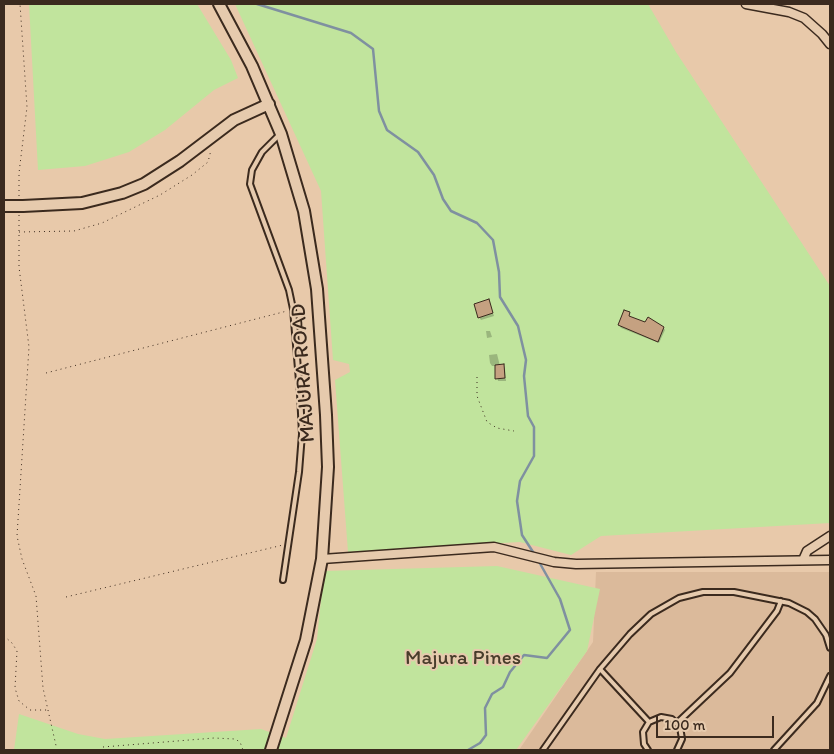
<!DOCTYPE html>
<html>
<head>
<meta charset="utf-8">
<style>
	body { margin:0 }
	#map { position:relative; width:834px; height:754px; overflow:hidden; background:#e8c9aa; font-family:Itim,sans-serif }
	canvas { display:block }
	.frame { position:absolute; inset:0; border:5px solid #3b2a1e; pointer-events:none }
	.scale { position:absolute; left:656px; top:716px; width:118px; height:22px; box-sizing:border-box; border:2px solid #3b2a1e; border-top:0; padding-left:6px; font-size:15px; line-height:18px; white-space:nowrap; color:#3b2a1e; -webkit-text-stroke:4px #e6caad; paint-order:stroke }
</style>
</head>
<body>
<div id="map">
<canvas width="834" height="754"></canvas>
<div class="frame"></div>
<div class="scale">100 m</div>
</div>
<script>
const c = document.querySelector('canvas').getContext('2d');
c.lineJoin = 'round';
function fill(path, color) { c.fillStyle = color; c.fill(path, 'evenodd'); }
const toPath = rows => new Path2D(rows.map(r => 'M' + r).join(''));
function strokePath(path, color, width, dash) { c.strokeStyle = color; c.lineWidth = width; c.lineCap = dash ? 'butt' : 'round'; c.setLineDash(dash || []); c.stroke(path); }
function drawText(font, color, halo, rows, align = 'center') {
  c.font = font + ' Itim,sans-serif'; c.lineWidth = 4; c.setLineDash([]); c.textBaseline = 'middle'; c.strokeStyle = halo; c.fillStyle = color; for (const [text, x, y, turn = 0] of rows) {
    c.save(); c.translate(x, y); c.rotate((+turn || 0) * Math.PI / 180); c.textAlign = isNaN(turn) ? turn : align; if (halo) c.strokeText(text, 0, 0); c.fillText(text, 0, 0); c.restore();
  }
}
const built = toPath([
	[596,572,830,572,830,750,519,750,593,642]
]);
const green = toPath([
	[29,4,197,4,231,60,238,78,214,90,165,130,129,152,85,166,38,170],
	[235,4,648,4,676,52,830,286,830,523,601,536,571,555,520,542,348,552,335,380,350,372,349,364,333,360,321,191],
	[497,566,600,589,587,651,516,750,14,750,19,714,78,734,105,739,261,729,286,738,317,639,324,571]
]);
const shadow = toPath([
	[489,301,494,316,481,320,479,317],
	[629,313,630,318,663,327,665,330,659,343,621,328,619,325],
	[486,331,490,331,492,337,487,338],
	[497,354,500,366,504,366,505,369,506,381,498,381,496,366,492,366,490,363,489,355]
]);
const stream = toPath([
	[257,4,351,33,373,49,379,111,387,130,418,152,434,175,443,199,451,211,477,223,493,240,499,272,500,297,518,326,526,360,524,376,528,416,534,427,534,456,520,481,517,501,522,535,535,555],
	[468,750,480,743,486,735,485,708,492,694,503,687,510,672,524,655,547,658,570,630,560,599,538,560]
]);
const building = toPath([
	[489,299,493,313,478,318,474,304,489,299],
	[624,310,630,312,629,316,645,322,648,317,664,327,658,342,618,325,624,310],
	[504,364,505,378,495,379,495,365,504,364]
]);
const path = toPath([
	[19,196,19,173,27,107,20,4],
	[19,215,19,267,29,347,17,536,22,559,36,596,43,688,57,750],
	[19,232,74,231,102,223,160,195,192,175,208,162,211,150],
	[46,373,287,311],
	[477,377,477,396,487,422,497,428,514,431],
	[66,597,283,545],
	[4,636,12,643,17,651,15,688,19,701,30,710,48,710],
	[103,747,214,738,235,739,240,742,243,750]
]);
const lane = toPath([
	[279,135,262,152,252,170,250,184,289,290,293,309,300,393,302,434,299,472,283,580],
	[600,669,649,722],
	[677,723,730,673,777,611,781,601],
	[543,750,600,669,630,634,651,614,679,598,703,592,734,592,789,603,807,612,815,619,826,635,830,648],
	[648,750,644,744,643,732,649,722,661,717,672,719,680,727,682,739,677,750],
	[774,750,817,703,830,676]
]);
const street = toPath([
	[746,4,789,12,804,18,822,34,830,44],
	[322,559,494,547,554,562,576,564,830,560],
	[803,560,807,551,830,536]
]);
const secondary = toPath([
	[219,4,252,66,281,134,304,211,317,289,326,415,328,467,322,559,306,640,271,750],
	[23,206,82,203,122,193,144,184,180,161,234,120,269,104]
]);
const secondaryBridge = toPath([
	[4,206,23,206]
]);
const streetNames = [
	["MAJURA ROAD",304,373,-94]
];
const parkNames = [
	["Majura Pines",463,659]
];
fill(built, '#dbba9b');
fill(green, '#c1e49d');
fill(shadow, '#0003');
strokePath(stream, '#7f90a0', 2.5);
fill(building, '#c5a181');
strokePath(building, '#3b2a1e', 1);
strokePath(lane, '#3b2a1e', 8);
strokePath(street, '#3b2a1e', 11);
strokePath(secondary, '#3b2a1e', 14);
strokePath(path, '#3b2a1e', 1, [1, 4]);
strokePath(lane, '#e6caad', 4);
strokePath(street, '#e6caad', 8);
strokePath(secondary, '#e6caad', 10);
strokePath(secondaryBridge, '#3b2a1e', 14, []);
strokePath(secondaryBridge, '#e6caad', 10);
drawText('21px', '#3b2a1e', '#e6caad', streetNames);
drawText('21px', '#483d2b', '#e6caad', parkNames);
</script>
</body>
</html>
